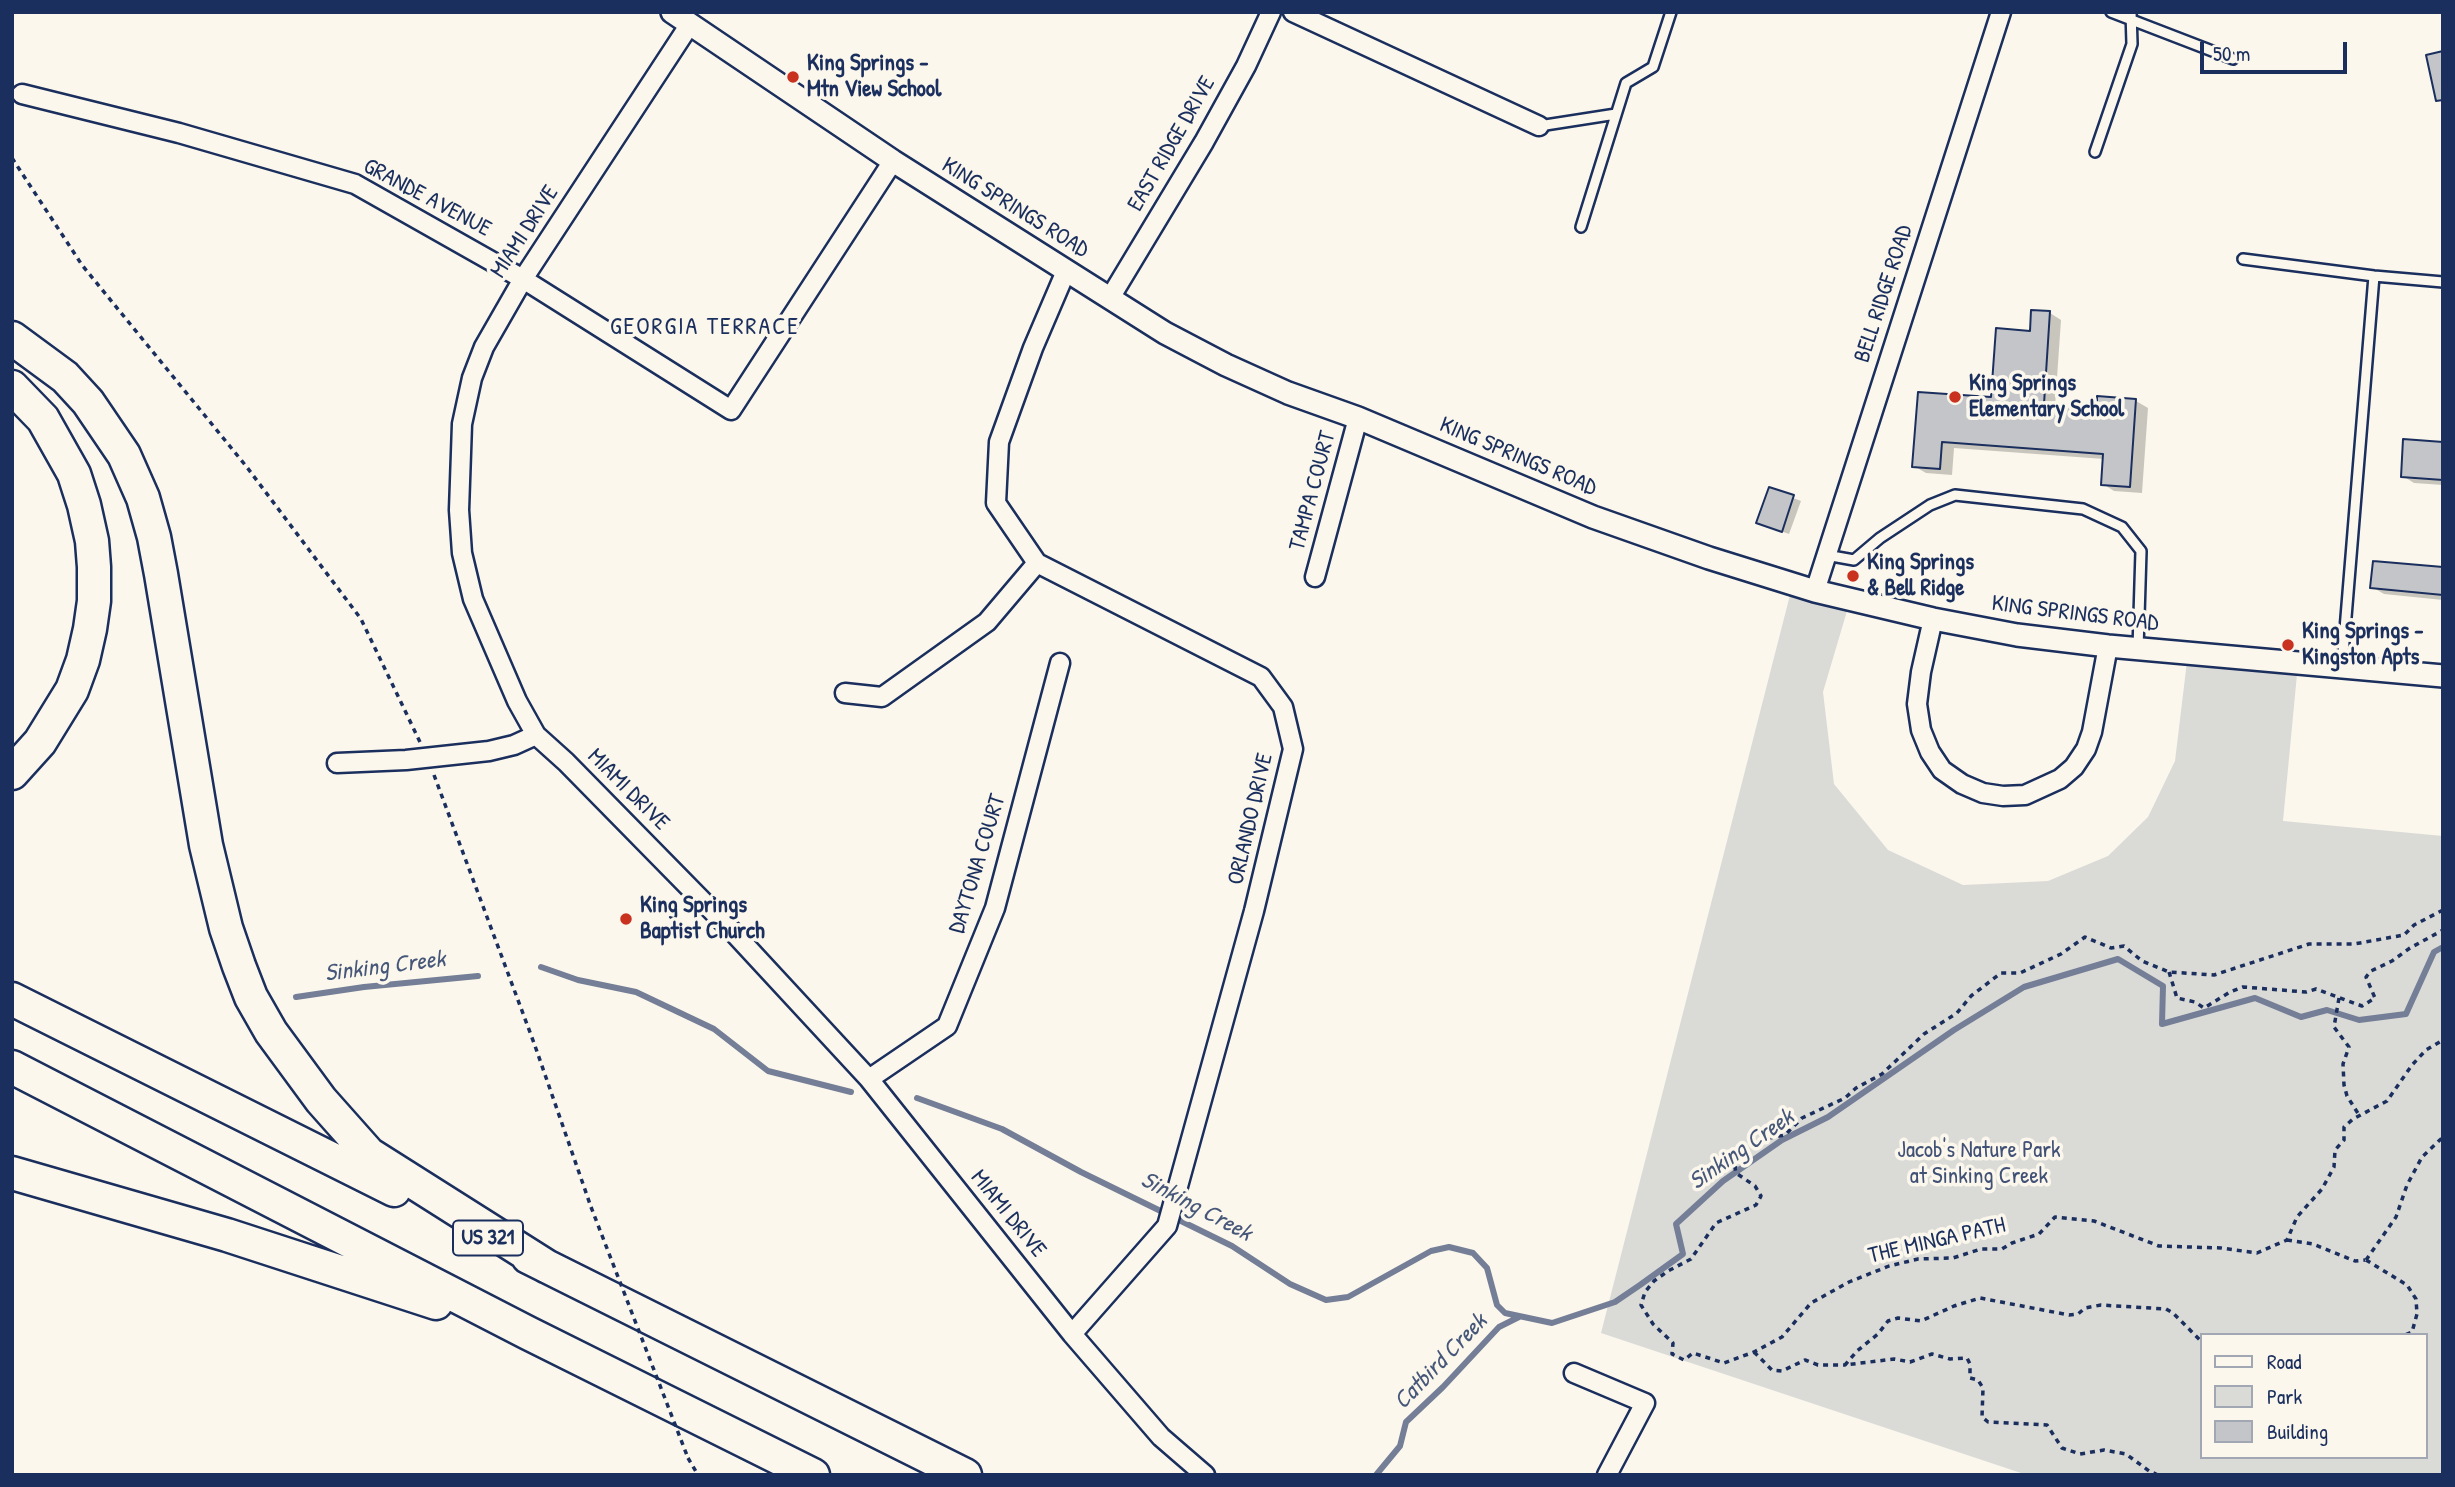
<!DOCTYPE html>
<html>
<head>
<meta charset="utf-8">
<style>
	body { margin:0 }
	#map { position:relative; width:2455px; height:1487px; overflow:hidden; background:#fbf7ec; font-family:"Patrick Hand",sans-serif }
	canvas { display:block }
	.frame { position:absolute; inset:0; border:14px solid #1b2f5e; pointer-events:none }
	.legend { position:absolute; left:2200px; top:1333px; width:228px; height:126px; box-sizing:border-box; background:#fbf7ec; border:2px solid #a1a7b3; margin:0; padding:9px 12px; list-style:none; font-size:21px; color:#1b2f5e }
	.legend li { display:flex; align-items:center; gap:14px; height:35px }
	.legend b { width:35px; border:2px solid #a1a7b3 }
	.scale { position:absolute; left:2200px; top:42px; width:147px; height:32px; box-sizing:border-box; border:4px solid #1b2f5e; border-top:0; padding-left:9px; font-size:21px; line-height:24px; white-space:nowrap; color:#1b2f5e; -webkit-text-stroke:5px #fbf7ec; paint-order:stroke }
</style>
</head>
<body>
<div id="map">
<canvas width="2455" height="1487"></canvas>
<div class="frame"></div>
<ul class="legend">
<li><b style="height:9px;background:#fbf7ec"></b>Road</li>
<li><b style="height:19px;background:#dadad7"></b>Park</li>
<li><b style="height:19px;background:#c3c5c9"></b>Building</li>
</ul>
<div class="scale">50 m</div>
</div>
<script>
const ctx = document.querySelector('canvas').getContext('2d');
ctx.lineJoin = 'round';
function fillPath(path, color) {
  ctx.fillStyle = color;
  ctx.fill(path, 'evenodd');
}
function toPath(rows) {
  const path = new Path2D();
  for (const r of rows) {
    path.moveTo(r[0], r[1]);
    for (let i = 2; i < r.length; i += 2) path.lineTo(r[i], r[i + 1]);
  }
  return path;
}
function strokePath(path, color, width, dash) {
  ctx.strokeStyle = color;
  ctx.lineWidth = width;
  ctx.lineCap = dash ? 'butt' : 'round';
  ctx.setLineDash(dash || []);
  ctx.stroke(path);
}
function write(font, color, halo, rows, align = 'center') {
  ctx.font = font + ' "Patrick Hand",sans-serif';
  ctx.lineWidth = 7;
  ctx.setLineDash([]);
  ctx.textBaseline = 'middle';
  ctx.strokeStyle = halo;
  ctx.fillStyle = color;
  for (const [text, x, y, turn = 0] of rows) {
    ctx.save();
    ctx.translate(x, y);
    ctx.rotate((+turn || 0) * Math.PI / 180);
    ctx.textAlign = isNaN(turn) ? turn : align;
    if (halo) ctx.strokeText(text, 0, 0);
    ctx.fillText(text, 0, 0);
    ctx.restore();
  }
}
const green = toPath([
	[1790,595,1847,611,1823,692,1834,784,1888,850,1963,885,2048,881,2108,856,2148,817,2175,761,2188,653,2298,664,2283,821,2443,836,2443,1475,2027,1475,1601,1333],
	[2201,1335,2425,1335,2425,1457,2201,1457]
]);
const shadow = toPath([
	[2050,313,2061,320,2055,407,2098,410,2099,398,2136,401,2148,408,2142,493,2114,491,2103,484,2104,459,1954,448,1952,475,1926,473,1914,466,1919,394,1993,399,2031,333],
	[2443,443,2443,485,2414,483,2403,476],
	[1770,489,1801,501,1789,534,1766,526],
	[2443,569,2443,600,2384,594,2372,587]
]);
const stream = toPath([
	[541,967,578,980,636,992,714,1029,768,1071,851,1092],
	[296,997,364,987,478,976],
	[917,1098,1002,1129,1081,1172,1232,1246,1290,1284,1326,1300,1348,1297,1431,1251,1449,1247,1473,1253,1487,1268,1497,1305,1505,1313,1552,1323,1615,1302,1640,1285,1683,1254,1676,1224,1723,1181,1782,1140,1828,1117,1954,1030,2024,987,2118,959,2163,986,2162,1024,2255,998,2301,1017,2327,1010,2359,1020,2406,1014,2434,952,2443,947],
	[1376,1475,1400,1446,1406,1422,1443,1387,1499,1327,1519,1317]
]);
const building = toPath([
	[2443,51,2443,100,2436,101,2426,55,2443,51],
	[2031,310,2050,311,2044,404,2097,408,2097,396,2136,399,2130,487,2101,485,2103,454,1942,442,1940,469,1912,467,1918,392,1991,397,1996,328,2030,331,2031,310],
	[2403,439,2443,442,2443,480,2401,477,2403,439],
	[1769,487,1794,495,1782,532,1756,523,1769,487],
	[2373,561,2443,567,2443,595,2370,588,2373,561]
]);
const path = toPath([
	[12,158,82,265,246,466,361,619,420,742],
	[434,775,534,1043,591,1207],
	[2443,910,2414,925,2404,935,2354,944,2309,944,2214,975,2169,972,2142,961,2124,946,2111,948,2085,937,2061,954,2020,973,2001,973,1971,996,1957,1013,1924,1034,1882,1074,1856,1088,1845,1098,1802,1118,1785,1135,1765,1139,1750,1146,1740,1155,1735,1168,1736,1173,1755,1186,1761,1196,1756,1205,1716,1223,1691,1259,1668,1271,1654,1281,1645,1292,1641,1305,1653,1324,1673,1343,1672,1354,1684,1360,1693,1353,1724,1363,1754,1352,1782,1337,1811,1303,1849,1282,1889,1266,1918,1259,1953,1258,1981,1249,2002,1249,2012,1243,2039,1234,2055,1217,2094,1221,2159,1246,2221,1248,2257,1253,2287,1240,2297,1217,2322,1189,2334,1167,2335,1150,2344,1140,2344,1127,2353,1119,2387,1101,2412,1065,2426,1050,2443,1040],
	[2169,972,2177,998,2195,1002,2204,1008,2230,992,2243,987,2306,992,2316,989,2362,1006,2375,998,2366,977,2371,971,2392,961,2410,948,2443,930],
	[2339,998,2334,1027,2349,1047,2343,1064,2344,1085,2347,1096,2359,1115],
	[2287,1240,2313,1244,2355,1261,2365,1260],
	[2366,1260,2396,1217,2407,1185,2422,1157,2443,1137],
	[2366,1260,2407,1285,2416,1299,2417,1314,2412,1332,2405,1335],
	[1754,1352,1772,1370,1782,1371,1805,1360,1818,1365,1845,1365],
	[688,1458,698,1475],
	[2158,1475,2149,1471,2126,1454,2104,1450,2080,1454,2062,1448,2047,1425,1988,1422,1982,1417,1983,1388,1978,1380,1970,1378,1970,1364,1967,1358,1950,1359,1932,1354,1910,1362,1894,1359,1845,1365,1857,1351,1878,1334,1888,1321,1898,1318,1921,1321,1954,1306,1980,1298,2069,1315,2078,1314,2085,1308,2101,1305,2166,1309,2173,1313,2201,1341]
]);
const service = toPath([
	[2111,12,2233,59],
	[1539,126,1616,114],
	[2095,152,2132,44,2131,12],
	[1581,227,1626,83,1653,67,1671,12],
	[2243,259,2374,276,2443,282],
	[1826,555,1854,560,1880,538,1930,505,1955,495,2083,509,2122,527,2141,551,2138,649],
	[2342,666,2374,276]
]);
const minor = toPath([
	[1293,12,1539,126],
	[690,24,523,279,484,347,472,378,462,424,459,510,462,553,473,599,517,701,536,735,566,762,733,932,869,1079,1072,1334,1161,1437,1205,1475],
	[22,94,179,133,355,184,523,279,731,410,893,161],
	[1066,271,1033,348,999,442,996,503,1037,563,1261,677,1283,707,1293,749,1254,911,1167,1226,1072,1334],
	[1110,298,1204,142,1246,66,1271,12],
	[1315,577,1358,418],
	[1815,591,2001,12],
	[1933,619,1921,672,1917,704,1921,730,1930,752,1942,770,1962,784,1983,793,2003,796,2025,795,2060,779,2074,767,2086,749,2092,732,2108,646],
	[845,693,882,697,987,622,1037,563],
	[337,763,406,760,489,751,514,745,536,735],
	[869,1079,947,1026,995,908,1060,663],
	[1574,1373,1645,1403,1607,1475]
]);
const tertiary = toPath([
	[672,12,893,161,1165,333,1226,365,1288,393,1358,418,1593,517,1709,558,1815,591,1933,619,2017,635,2108,646,2443,676]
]);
const motorway = toPath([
	[12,338,65,377,88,402,124,455,143,498,154,537,161,574,206,845,226,928,239,966,251,997,271,1032,321,1100,369,1154,546,1266],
	[12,387,43,419,74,474,84,505,92,541,94,567,94,601,90,629,83,660,72,690,40,742,12,773],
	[12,999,394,1190],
	[12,1067,528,1333,813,1475],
	[12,1173,227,1235,436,1303],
	[528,1257,965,1475]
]);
const pathBridge = toPath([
	[591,1207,688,1458]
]);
const markers = [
	[793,77,7,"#c8321e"],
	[1955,397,7,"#c8321e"],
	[1853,576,7,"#c8321e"],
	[2288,645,7,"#c8321e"],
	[626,919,7,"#c8321e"]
];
const shields = [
	[488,1238,70]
];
const shieldNames = [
	["US 321",488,1238]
];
const poiNames = [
	["King Springs -",807,64],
	["Mtn View School",807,90],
	["King Springs",1969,384],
	["Elementary School",1969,410],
	["King Springs",1867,563],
	["& Bell Ridge",1867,589],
	["King Springs -",2302,632],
	["Kingston Apts",2302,658],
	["King Springs",640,906],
	["Baptist Church",640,932]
];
const streetNames = [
	["EAST RIDGE DRIVE",1172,144,-60],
	["GRANDE AVENUE",427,198,28],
	["KING SPRINGS ROAD",1015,208,32],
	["MIAMI DRIVE",525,232,-57],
	["BELL RIDGE ROAD",1884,294,-72],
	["KING SPRINGS ROAD",1518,457,23],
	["TAMPA COURT",1313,491,-75],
	["KING SPRINGS ROAD",2075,614,7],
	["MIAMI DRIVE",628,790,45],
	["ORLANDO DRIVE",1251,819,-77],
	["DAYTONA COURT",978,864,-73],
	["MIAMI DRIVE",1008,1214,51],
	["THE MINGA PATH",1937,1241,-13]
];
const parkNames = [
	["Jacob's Nature Park",1979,1151],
	["at Sinking Creek",1979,1177]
];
const neighbourhoodNames = [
	["GEORGIA TERRACE",705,328]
];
const waterNames = [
	["Sinking Creek",385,967,-7],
	["Sinking Creek",1742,1150,-35],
	["Sinking Creek",1196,1207,28],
	["Catbird Creek",1441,1362,-46]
];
fillPath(green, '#dadad7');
fillPath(shadow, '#0003');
strokePath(stream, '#747e96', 6);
fillPath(building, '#c3c5c9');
strokePath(building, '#1b2f5e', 2);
strokePath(service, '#1b2f5e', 14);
strokePath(minor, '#1b2f5e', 23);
strokePath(tertiary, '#1b2f5e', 26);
strokePath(motorway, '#1b2f5e', 37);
strokePath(path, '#1b2f5e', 3.5, [5, 5]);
strokePath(service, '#fbf7ec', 9);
strokePath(minor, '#fbf7ec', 18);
strokePath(tertiary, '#fbf7ec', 21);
strokePath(motorway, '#fbf7ec', 32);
strokePath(pathBridge, '#1b2f5e', 3.5, [5, 5]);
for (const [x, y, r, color] of markers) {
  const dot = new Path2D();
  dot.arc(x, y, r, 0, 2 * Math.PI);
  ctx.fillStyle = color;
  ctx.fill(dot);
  strokePath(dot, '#fbf7ec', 2.5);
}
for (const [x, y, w] of shields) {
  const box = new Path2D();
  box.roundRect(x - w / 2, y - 17.5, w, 35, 5);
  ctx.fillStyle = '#fbf7ec';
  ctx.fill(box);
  strokePath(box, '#1b2f5e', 2);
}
write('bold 21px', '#1b2f5e', null, shieldNames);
write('bold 23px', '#1b2f5e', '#fbf7ec', poiNames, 'left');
write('23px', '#1b2f5e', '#fbf7ec', streetNames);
write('23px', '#415176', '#fbf7ec', parkNames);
ctx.letterSpacing = '2px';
write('24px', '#1b2f5e', '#fbf7ec', neighbourhoodNames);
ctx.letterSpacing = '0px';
write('italic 24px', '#47577a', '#fbf7ec', waterNames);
</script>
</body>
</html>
